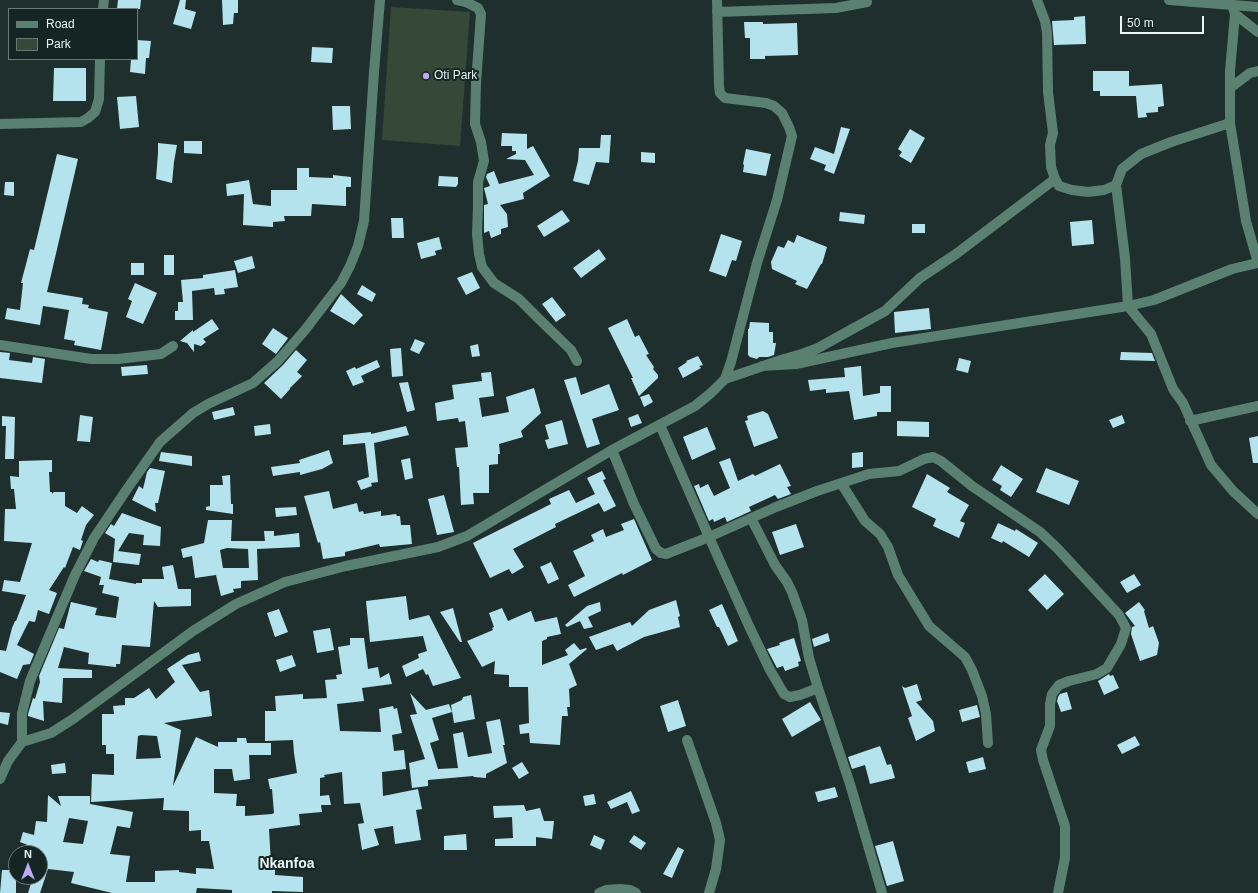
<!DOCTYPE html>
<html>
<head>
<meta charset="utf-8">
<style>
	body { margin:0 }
	#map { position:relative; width:1258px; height:893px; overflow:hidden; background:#1e2f2e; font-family:Arial,sans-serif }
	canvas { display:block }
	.legend { position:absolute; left:8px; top:8px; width:130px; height:52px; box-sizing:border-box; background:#142524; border:1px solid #697877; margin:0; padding:5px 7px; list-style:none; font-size:12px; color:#e9f4f3 }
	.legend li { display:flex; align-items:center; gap:8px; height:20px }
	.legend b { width:20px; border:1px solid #697877 }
	.north { position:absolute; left:8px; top:845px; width:40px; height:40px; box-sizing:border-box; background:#142524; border:1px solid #697877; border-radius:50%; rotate:0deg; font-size:11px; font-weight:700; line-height:16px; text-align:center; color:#e9f4f3 }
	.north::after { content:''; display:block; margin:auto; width:14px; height:18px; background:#bea9f4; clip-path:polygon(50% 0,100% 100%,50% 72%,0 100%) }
	.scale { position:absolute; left:1120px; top:16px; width:84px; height:18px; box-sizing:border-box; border:2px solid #e9f4f3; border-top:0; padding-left:5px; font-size:12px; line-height:14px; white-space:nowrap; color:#e9f4f3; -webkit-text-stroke:3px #142524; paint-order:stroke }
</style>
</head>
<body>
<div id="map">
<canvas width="1258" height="893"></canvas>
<ul class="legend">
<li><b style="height:5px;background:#598071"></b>Road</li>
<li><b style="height:11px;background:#364939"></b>Park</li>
</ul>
<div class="north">N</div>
<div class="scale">50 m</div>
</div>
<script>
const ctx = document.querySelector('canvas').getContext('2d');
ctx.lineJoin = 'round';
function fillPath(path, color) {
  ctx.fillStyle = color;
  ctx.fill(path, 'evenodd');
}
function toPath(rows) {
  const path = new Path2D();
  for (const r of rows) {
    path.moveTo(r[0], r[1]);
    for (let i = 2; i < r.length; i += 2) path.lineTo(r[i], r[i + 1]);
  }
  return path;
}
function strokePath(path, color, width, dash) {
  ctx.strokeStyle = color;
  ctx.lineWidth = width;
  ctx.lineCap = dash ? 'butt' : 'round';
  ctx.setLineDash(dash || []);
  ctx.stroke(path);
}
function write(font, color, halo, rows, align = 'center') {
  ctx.font = font + ' Arial,sans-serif';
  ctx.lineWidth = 4;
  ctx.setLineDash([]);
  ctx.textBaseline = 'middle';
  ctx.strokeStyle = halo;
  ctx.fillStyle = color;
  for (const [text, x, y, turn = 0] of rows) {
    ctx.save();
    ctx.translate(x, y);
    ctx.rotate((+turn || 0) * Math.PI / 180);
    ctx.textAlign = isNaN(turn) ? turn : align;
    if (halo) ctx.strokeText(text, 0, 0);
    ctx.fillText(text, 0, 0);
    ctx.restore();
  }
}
const green = toPath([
	[391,7,470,12,460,146,382,140]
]);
const building = toPath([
	[118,0,141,0,140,9,117,9],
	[180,0,186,0,185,9,196,12,191,29,173,24],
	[222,0,238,0,238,13,234,13,233,24,223,25],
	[1085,16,1086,44,1054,45,1052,21,1074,20,1074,17],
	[744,22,763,22,763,24,797,23,798,55,765,56,765,59,750,59,750,38,745,38],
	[137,40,151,41,149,58,146,58,145,74,130,72,131,59,137,59],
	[312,47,333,48,332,63,311,62],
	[54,68,86,68,86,101,53,101],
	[1093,71,1129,71,1129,86,1162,84,1164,106,1158,107,1158,112,1146,113,1147,117,1138,118,1136,96,1100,96,1100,91,1093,91],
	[136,96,139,127,120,129,117,97],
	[332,106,350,106,351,129,333,130],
	[841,127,850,129,834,174,824,170,826,165,810,159,815,147,834,154],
	[910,129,925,138,911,163,899,156,902,152,898,149],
	[502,133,527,134,527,149,533,146,550,176,523,193,524,199,500,205,507,214,508,227,501,229,501,234,491,238,489,231,484,233,484,205,488,204,484,188,490,186,486,177,487,174,494,171,499,184,534,175,525,160,506,159,516,154,516,151,512,151,512,146,501,146],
	[601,135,611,135,609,163,596,162,589,185,573,181,578,161,579,148,600,148],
	[184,141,202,141,202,154,184,153],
	[158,143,177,145,174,162,172,183,156,179,158,153],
	[746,149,771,154,766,176,743,172,744,165,743,164],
	[641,152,655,153,655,163,641,162],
	[57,154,78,159,47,292,83,298,82,304,89,305,88,308,108,312,101,350,74,345,75,341,64,339,69,310,43,306,40,325,5,319,7,308,20,310,23,283,21,283,30,249,34,250],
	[297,168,309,168,309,177,333,178,333,175,351,177,351,187,346,187,346,206,312,204,311,216,284,216,285,221,273,222,273,227,243,225,244,194,227,196,226,184,249,180,253,204,271,206,271,190,297,190],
	[439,176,458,177,458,184,456,187,438,186],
	[5,182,14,182,14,196,4,195],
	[562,210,570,221,544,237,537,226],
	[840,212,865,215,864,224,839,221],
	[391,218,403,218,404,238,392,238],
	[1092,220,1094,244,1072,246,1070,222],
	[912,224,925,224,925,233,912,233],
	[721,234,742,241,736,261,732,260,726,277,709,271],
	[797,235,827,247,822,264,821,264,807,289,795,284,797,281,772,269,771,262,778,246,784,248,788,240,794,243],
	[439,237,442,249,435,251,436,255,421,259,417,243],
	[599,249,606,259,581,278,573,268],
	[164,255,174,255,174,275,164,275],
	[252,256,255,268,238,273,234,261],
	[131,263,144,263,144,275,131,275],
	[235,270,238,287,224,289,225,294,215,295,214,288,192,291,193,320,175,320,175,311,178,311,178,302,183,302,181,280,203,278,203,275],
	[472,272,480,288,466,295,457,278],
	[135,283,157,293,143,324,126,317,132,301,128,299],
	[362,285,376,294,372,302,357,294],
	[341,294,363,315,354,325,330,311],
	[552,297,566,315,556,322,542,304],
	[929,308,931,329,895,333,894,312],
	[212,319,219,329,203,339,206,342,201,346,194,344,194,352,187,343,180,341,193,330,193,332],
	[627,319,635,337,639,335,649,354,646,355,654,367,653,369,658,375,658,378,639,396,631,378,633,378,608,328],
	[750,322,769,323,769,332,773,332,773,343,776,343,774,355,768,357,759,357,757,359,750,357,748,355,748,329,749,329],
	[273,328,288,338,286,341,276,354,262,344],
	[415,339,425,343,419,354,410,350],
	[478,344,480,356,472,357,470,346],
	[401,348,403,376,392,377,390,349],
	[296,350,307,360,297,372,302,376,290,388,290,387,290,389,281,399,264,383,283,365],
	[0,352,10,353,9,360,32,363,33,357,45,359,42,383,0,378],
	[1121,352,1152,353,1155,361,1120,360],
	[698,356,703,365,699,366,701,368,683,378,678,368,687,362,686,361],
	[959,358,971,361,968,373,956,370],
	[377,360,380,367,361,376,364,382,353,386,346,371,355,367,356,369],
	[147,365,148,374,122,376,121,367],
	[861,366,863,396,880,393,880,386,891,386,891,412,877,412,877,416,854,420,849,391,826,393,826,389,810,391,808,380,845,377,844,368],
	[491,372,494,396,479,398,482,417,509,412,506,397,534,388,541,413,521,431,523,437,499,444,500,454,498,454,498,464,489,465,489,493,473,493,474,504,461,505,459,467,457,467,455,448,468,447,465,421,459,422,458,418,437,421,435,403,454,399,452,385,482,381,481,373],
	[576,377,581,395,609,384,619,410,592,419,600,444,587,448,564,380],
	[408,382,415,410,407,412,399,383],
	[649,394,653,402,644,407,640,397],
	[233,407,235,415,214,420,212,412],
	[763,411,768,414,778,438,754,447,745,421,748,420,747,416],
	[638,414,642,423,631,427,628,418],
	[80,415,93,417,90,442,77,441],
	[1122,415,1125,423,1113,428,1109,420],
	[2,416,15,417,14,459,5,459,6,426,2,426],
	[562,420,568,444,548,449,545,440,549,439,545,425],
	[897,421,929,422,929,437,897,436],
	[270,424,271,434,255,436,254,426],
	[406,426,409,435,374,443,378,482,371,483,372,486,361,490,357,481,369,477,365,443,343,445,343,435,371,432,371,434],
	[707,427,716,449,692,460,683,437],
	[1258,436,1258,463,1253,463,1249,438],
	[329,450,333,463,322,469,300,475,300,472,273,476,271,467,300,463,299,460],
	[161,452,192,456,192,466,159,461],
	[863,452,863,467,852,468,852,453],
	[410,458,413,478,405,480,401,460],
	[730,458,738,481,753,474,755,476,780,464,791,486,787,487,791,494,778,499,775,495,749,507,751,511,727,522,725,517,714,522,713,519,709,521,694,486,699,484,700,488,708,484,714,496,730,488,719,462],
	[52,460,52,472,49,472,50,492,52,492,52,494,54,492,65,492,65,506,77,513,82,506,94,515,86,525,81,540,83,541,80,550,73,547,65,568,64,567,49,590,57,593,49,614,38,610,35,622,29,621,17,645,34,654,30,664,23,665,17,679,0,672,0,650,6,651,12,628,15,621,16,621,26,595,2,591,4,580,20,582,32,543,4,541,5,509,16,509,14,489,11,489,10,476,19,477,19,461],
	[1001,465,1023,479,1011,497,1000,490,1002,486,992,480],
	[150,468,165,471,158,503,155,503,156,512,132,500,139,486,143,489,147,472],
	[1046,468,1079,481,1069,505,1036,492],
	[602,471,606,479,603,480,616,506,604,512,599,503,555,524,556,527,513,549,524,567,512,574,509,569,490,578,473,543,551,504,549,499,569,490,576,503,595,494,587,478],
	[927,474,950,488,947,492,969,505,960,521,965,523,959,538,933,526,936,519,912,507],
	[230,475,231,504,233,504,233,514,206,510,206,507,210,506,210,485,223,485,222,476],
	[329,491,333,509,357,503,359,512,363,511,364,514,381,511,381,516,396,514,397,516,400,516,401,525,410,525,412,544,380,547,379,544,345,552,345,556,323,559,320,542,318,543,304,496],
	[444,495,454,532,437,535,428,499],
	[296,507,297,515,276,517,275,508],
	[122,513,161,527,160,546,143,545,144,535,129,533,118,551,141,554,139,565,113,562,115,539,105,533,111,524,114,526],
	[634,519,652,560,623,575,622,573,574,597,568,585,585,576,573,551,594,541,591,535,603,529,606,537,624,530,621,524],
	[208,520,232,520,231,541,265,541,264,531,274,531,274,536,299,533,300,547,257,549,258,580,241,581,241,588,233,589,234,592,221,596,216,575,195,578,192,556,183,558,181,549,204,543],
	[227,548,248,549,249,568,223,568,220,550],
	[998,523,1015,531,1016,529,1038,543,1029,557,1003,541,1002,543,991,538],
	[796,524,804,547,780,555,772,532],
	[91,559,98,562,99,560,112,563,109,579,136,584,136,583,142,583,142,579,164,579,162,567,173,565,178,589,191,589,191,606,158,607,154,601,150,647,122,645,120,664,116,664,116,667,88,664,89,653,64,647,58,668,92,670,92,678,63,678,62,703,43,701,44,721,28,716,28,714,33,698,35,699,40,682,39,676,59,628,64,629,71,602,97,608,95,615,116,618,119,597,102,593,104,585,99,585,101,577,84,571],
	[551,562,559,579,548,584,540,567],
	[1045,574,1064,594,1047,610,1028,590],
	[1134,574,1141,585,1127,593,1120,582],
	[406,596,409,620,429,615,461,678,433,686,428,674,426,675,423,669,406,677,402,666,419,658,418,654,427,651,423,636,370,642,366,601],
	[676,600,680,616,678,617,680,627,644,637,617,651,613,644,596,650,589,637,630,622,632,626,649,610],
	[600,602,601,611,588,617,593,627,584,629,580,621,567,627,565,625,587,606],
	[1139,602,1145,610,1144,611,1149,628,1153,626,1159,643,1157,655,1140,661,1131,634,1132,627,1135,626,1125,613],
	[722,604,738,641,728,646,719,627,717,627,709,610],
	[453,608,462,642,460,642,440,612],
	[502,608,508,621,531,611,535,622,557,617,561,634,547,637,547,639,542,641,542,665,568,655,565,650,574,643,580,650,586,648,587,649,569,664,577,685,569,689,570,707,567,707,568,716,562,716,560,745,530,743,529,733,520,734,519,725,529,723,528,687,509,687,509,675,494,674,495,661,482,667,467,641,493,630,492,628,494,627,489,613],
	[279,609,288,632,275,637,267,613],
	[330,628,334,650,317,653,313,631],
	[828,633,830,641,814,647,812,639],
	[350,638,364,638,368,669,378,667,380,678,389,673,392,684,362,688,364,701,337,704,340,731,381,732,379,709,393,706,394,709,397,708,402,733,392,735,394,751,404,750,406,769,382,772,383,796,418,789,422,809,416,810,421,840,395,844,393,826,374,829,379,845,362,850,358,824,364,823,360,803,344,804,342,772,324,775,325,777,320,778,320,796,329,795,331,805,321,805,322,812,299,814,300,825,269,829,271,864,275,865,275,875,303,877,303,892,272,891,272,893,232,893,232,890,197,888,196,893,112,893,71,883,74,872,48,869,40,893,28,893,33,877,40,877,40,850,20,842,23,832,34,835,36,821,47,822,48,795,61,806,58,796,90,796,90,804,133,812,130,828,117,826,110,854,130,856,126,882,155,882,155,871,179,870,179,872,196,874,196,868,214,869,209,841,201,841,201,830,189,831,189,811,163,810,164,798,91,802,92,774,114,775,114,754,106,754,106,745,102,745,102,714,114,714,113,706,125,705,125,698,134,698,149,688,156,699,175,682,167,669,188,655,199,652,201,661,182,665,200,692,209,690,212,716,164,723,181,730,173,786,196,737,218,747,218,742,237,742,237,738,246,738,247,743,271,743,271,755,249,755,250,779,234,781,232,769,214,769,214,793,237,794,236,806,245,806,245,816,272,814,274,813,272,789,270,789,268,779,297,773,294,753,293,740,265,741,265,711,276,711,275,696,303,694,303,699,327,698,325,680,337,679,336,675,342,674,338,647,350,645],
	[141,735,157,736,161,758,136,759,138,736],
	[69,818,88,821,83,844,63,842],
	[794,638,801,661,798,662,799,666,785,671,783,666,777,668,767,649,780,645,779,643],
	[292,655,296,666,280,672,276,660],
	[1109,674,1110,676,1113,675,1119,688,1104,695,1098,681],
	[917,684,922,700,916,702,933,721,935,731,916,741,908,718,912,716,902,686,905,688],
	[1067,692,1072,709,1061,712,1057,701,1058,697,1060,694],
	[410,693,426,710,449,704,452,712,432,718,439,740,430,743,438,769,458,768,453,734,463,732,468,757,492,753,486,722,500,719,505,745,503,745,507,763,486,774,486,778,474,777,473,776,428,780,428,786,412,788,409,763,425,759,410,715,417,714],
	[471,695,475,719,454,723,451,705,462,700,463,697],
	[678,700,686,726,668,732,660,706],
	[810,702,821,720,792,737,782,719],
	[977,705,980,717,962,722,959,710],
	[0,712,10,713,8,725,0,723],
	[1135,736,1140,745,1122,754,1117,745],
	[880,746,887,765,891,764,895,778,870,784,865,765,852,769,848,757],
	[983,757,986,769,969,773,966,762],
	[522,762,529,773,519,779,512,768],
	[65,763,66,773,52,774,51,765],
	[835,787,838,797,818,802,815,792],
	[631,791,640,811,632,814,627,802,611,809,607,802],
	[594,794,596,804,585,806,583,796],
	[524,805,526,811,540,808,544,821,554,821,552,839,536,837,536,846,495,846,495,839,513,838,512,817,494,818,493,806],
	[466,834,467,850,444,850,444,836],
	[594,835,605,840,601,850,590,845],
	[634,835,646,843,641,850,629,842],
	[893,841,904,881,887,886,875,846],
	[678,847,684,850,672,878,663,874],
	[2,870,16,870,16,893,0,893]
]);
const minor = toPath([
	[457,0,466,2,478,8,481,14,476,83,475,124,481,142,484,161,478,182,478,206,477,234,479,254,482,267,494,283,519,299,540,320,571,350,577,361],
	[1169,0,1258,7],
	[103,9,104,0],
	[717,12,836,8,867,2],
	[1235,14,1258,32],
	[1230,88,1250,73,1258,71],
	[1230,123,1246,221,1258,263],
	[0,124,81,122,88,118,95,112,99,99,100,59],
	[1055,179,1059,186,1072,190,1088,192,1104,190,1116,185],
	[1257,263,1232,269,1154,300,1128,306,1151,334,1173,389,1183,403,1211,465,1233,491,1258,514],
	[0,345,91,359,118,359,161,354,173,346],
	[762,366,796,364,892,343,1128,306,1125,258,1116,185,1122,169,1141,154,1171,142,1230,123,1230,71,1235,14,1232,5],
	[725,379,784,359,802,354,818,348,885,311,920,278,956,254,1055,179,1051,167,1050,145,1053,133,1048,92,1047,32,1045,21,1037,0],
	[1190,421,1258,406],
	[612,450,634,504,656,549,661,553,666,554,709,537,660,425],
	[841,483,865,521,880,534,888,547,898,575,929,626,965,657,972,670,982,696,986,714,988,743],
	[751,518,775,565,787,582,792,592,802,620,809,658,818,688,850,784,882,893],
	[818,688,800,695,790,697,784,694,770,670,749,626,709,537,776,507,817,491,869,474,899,471,924,459,933,457,941,461,972,486,1040,532,1057,548,1119,615,1126,628,1121,644,1107,668,1097,674,1069,681,1059,685,1052,694,1050,704,1050,726,1041,750,1043,760,1065,826,1065,858,1058,893],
	[687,740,716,823,720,840,716,869,709,893],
	[22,742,22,713,30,681,75,575,94,538,125,492,160,442,193,413,208,404,253,383,278,361,305,330,341,283,350,266,358,246,364,221,374,72,380,0],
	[0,779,8,761,22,742,51,733,73,719,193,631,236,604,285,582,346,566,438,547,467,536,612,450,695,406,711,393,725,379,731,362,757,263,777,200,792,136,789,127,782,113,774,106,766,103,725,98,720,93,719,86,717,0],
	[599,893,606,890,620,889,630,890,636,893]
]);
const markers = [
	[426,76,4,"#bea9f4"]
];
const poiNames = [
	["Oti Park",434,76]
];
const quarterNames = [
	["Nkanfoa",287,864]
];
fillPath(green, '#364939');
fillPath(building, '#b5e3ed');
strokePath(minor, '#598071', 10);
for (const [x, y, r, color] of markers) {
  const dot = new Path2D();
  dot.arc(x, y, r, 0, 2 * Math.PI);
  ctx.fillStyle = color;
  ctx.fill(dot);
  strokePath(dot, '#142524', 1.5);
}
write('12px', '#e9f4f3', '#142524', poiNames, 'left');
write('bold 14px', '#e9f4f3', '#142524', quarterNames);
</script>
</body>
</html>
